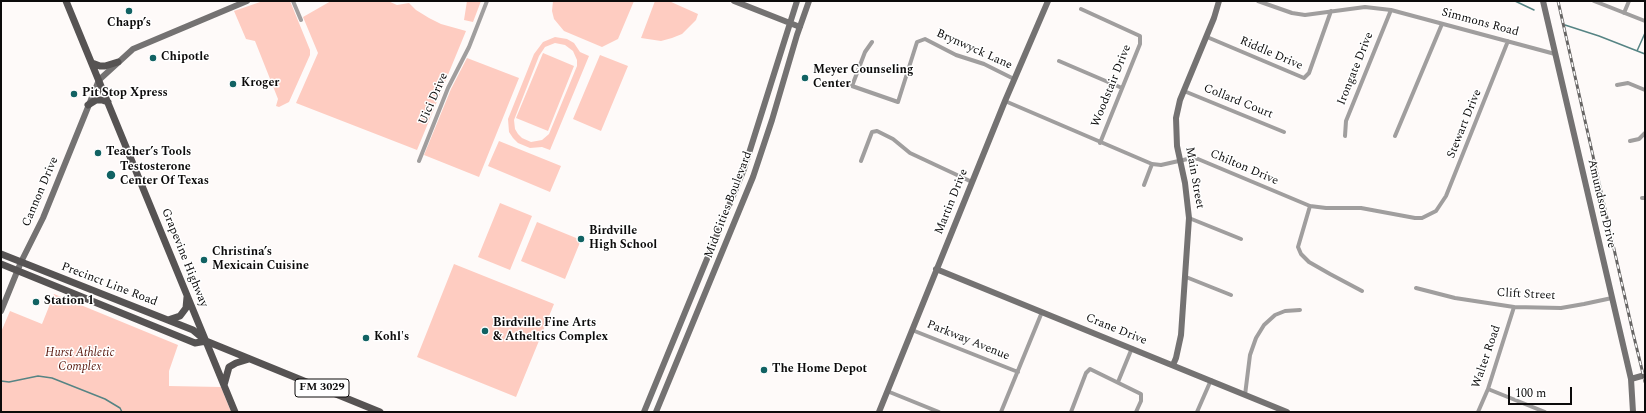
<!DOCTYPE html>
<html>
<head>
<meta charset="utf-8">
<style>
	body { margin:0 }
	#map { position:relative; width:1646px; height:413px; overflow:hidden; background:#fefaf9; font-family:Spectral,serif }
	canvas { display:block }
	.frame { position:absolute; inset:0; border:2px solid #0c0b0b; pointer-events:none }
	.scale { position:absolute; left:1508px; top:387px; width:64px; height:18px; box-sizing:border-box; border:2px solid #0c0b0b; border-top:0; padding-left:5px; font-size:12px; line-height:14px; white-space:nowrap; color:#0c0b0b; -webkit-text-stroke:3px #fff; paint-order:stroke }
</style>
</head>
<body>
<div id="map">
<canvas width="1646" height="413"></canvas>
<div class="frame"></div>
<div class="scale">100 m</div>
</div>
<script>
const ctx = document.querySelector('canvas').getContext('2d');
ctx.lineJoin = 'round';
function fillPath(path, color) {
  ctx.fillStyle = color;
  ctx.fill(path, 'evenodd');
}
function toPath(rows) {
  const path = new Path2D();
  for (const r of rows) {
    path.moveTo(r[0], r[1]);
    for (let i = 2; i < r.length; i += 2) path.lineTo(r[i], r[i + 1]);
  }
  return path;
}
function strokePath(path, color, width, dash) {
  ctx.strokeStyle = color;
  ctx.lineWidth = width;
  ctx.lineCap = dash ? 'butt' : 'round';
  ctx.setLineDash(dash || []);
  ctx.stroke(path);
}
function write(font, color, halo, rows, align = 'center') {
  ctx.font = font + ' Spectral,serif';
  ctx.lineWidth = 3;
  ctx.setLineDash([]);
  ctx.textBaseline = 'middle';
  ctx.strokeStyle = halo;
  ctx.fillStyle = color;
  for (const [text, x, y, turn = 0] of rows) {
    ctx.save();
    ctx.translate(x, y);
    ctx.rotate((+turn || 0) * Math.PI / 180);
    ctx.textAlign = isNaN(turn) ? turn : align;
    if (halo) ctx.strokeText(text, 0, 0);
    ctx.fillText(text, 0, 0);
    ctx.restore();
  }
}
const green = toPath([
	[263,1,290,1,310,50,310,55,289,102,279,107,276,106,278,99,255,41,246,39,234,11],
	[331,1,388,1,397,5,409,3,416,10,429,18,441,24,466,31,417,150,296,103,318,53,303,17],
	[467,1,481,1,473,22,464,20],
	[553,1,634,1,618,39,602,47,564,31,554,19,552,11],
	[655,1,669,1,698,14,696,20,682,34,672,38,661,41,641,38],
	[555,37,567,39,574,43,580,52,589,56,550,150,542,147,530,148,518,143,513,138,509,132,508,119,534,54,543,42],
	[555,43,565,45,573,51,577,60,577,66,549,134,542,140,531,142,522,138,518,134,515,129,514,120,539,56,545,47],
	[543,53,574,66,548,131,516,118],
	[600,55,628,66,601,131,573,119],
	[467,58,519,78,479,177,424,155,451,89],
	[499,141,561,166,550,192,488,166],
	[500,203,532,216,510,270,478,257],
	[537,222,581,240,565,279,521,261],
	[454,264,554,304,516,397,417,357],
	[54,294,178,345,169,371,169,386,221,387,231,412,1,412,1,332,10,311,42,324]
]);
const stream = toPath([
	[1515,1,1534,10],
	[1565,25,1599,36,1645,54],
	[1637,51,1645,33],
	[1,381,9,382,38,376,52,378,105,399,120,408,122,412]
]);
const street = toPath([
	[293,1,301,20],
	[1258,1,1292,13,1305,15,1365,7,1391,10,1555,54],
	[1594,1,1645,21],
	[1081,9,1140,36,1140,44,1100,143],
	[1624,13,1629,1],
	[1207,37,1304,78,1309,73,1331,11],
	[872,42,865,52,852,86,898,102,917,42,925,39,956,55,984,64,1014,79],
	[1059,61,1122,88],
	[1617,85,1628,83,1645,90],
	[1184,91,1284,132],
	[1005,101,1152,164,1161,165,1192,158,1198,159,1310,206,1326,208,1361,208,1415,218,1422,218,1436,211,1446,196,1508,41],
	[1345,136,1346,121,1391,10],
	[1395,136,1442,24],
	[1630,141,1639,139,1645,133],
	[419,161,448,88,469,47,487,1],
	[861,161,872,132,877,131,893,139,910,153,972,182],
	[1144,185,1152,164],
	[1642,198,1645,198],
	[1310,206,1298,247,1301,254,1309,262,1330,274,1362,291],
	[1189,218,1241,239],
	[1186,277,1231,295],
	[1416,288,1455,298,1514,307,1561,308,1584,304,1612,298],
	[912,330,1018,372],
	[1118,382,1132,348],
	[1488,389,1545,412],
	[887,391,939,412],
	[1245,395,1250,355,1256,338,1264,325,1275,315,1285,311,1300,310],
	[1001,412,1042,312],
	[1071,412,1086,373,1090,369,1141,394,1141,401,1136,412],
	[1197,412,1211,380],
	[1478,412,1488,389,1514,307]
]);
const secondary = toPath([
	[734,1,800,27],
	[1543,1,1631,379,1633,412],
	[936,269,1287,412],
	[1,311,21,262,43,218,99,80,133,49,247,1],
	[1173,365,1176,358,1181,335,1189,218,1185,183,1177,146,1176,118,1180,100,1214,18,1219,1],
	[1631,379,1645,375],
	[644,412,744,169,797,1],
	[656,412,753,177,772,120,797,35,809,1],
	[879,412,1005,101,1048,1]
]);
const primary = toPath([
	[66,1,235,412],
	[92,63,100,66,105,66,118,62],
	[88,105,96,100,102,100,108,102],
	[1,254,193,330,206,341,380,412],
	[1,264,195,343,206,341],
	[168,320,180,316,186,308,187,297],
	[224,385,229,367,236,363,249,359]
]);
const rail = toPath([
	[1558,1,1633,333,1645,382]
]);
const markers = [
	[129,11,4,"#116263"],
	[153,58,4,"#116263"],
	[805,78,4,"#116263"],
	[233,84,4,"#116263"],
	[74,94,4,"#116263"],
	[98,153,4,"#116263"],
	[111,175,5,"#116263"],
	[581,239,4,"#116263"],
	[204,260,4,"#116263"],
	[36,302,4,"#116263"],
	[485,331,4,"#116263"],
	[366,338,4,"#116263"],
	[764,370,4,"#116263"]
];
const shields = [
	[322,388,54]
];
const shieldNames = [
	["FM 3029",322,388]
];
const streetNames = [
	["Simmons Road",1480,23,15],
	["Brynwyck Lane",974,50,24],
	["Riddle Drive",1271,54,23],
	["Irongate Drive",1356,69,-68],
	["Woodstair Drive",1112,86,-68],
	["Uici Drive",434,99,-66],
	["Collard Court",1238,102,22],
	["Stewart Drive",1465,124,-68],
	["Chilton Drive",1244,168,23],
	["Main Street",1194,178,80],
	["Cannon Drive",41,192,-67],
	["Martin Drive",952,202,-68],
	["Amundson Drive",1601,204,77],
	["Mid Cities Boulevard",729,205,-69],
	["Grapevine Highway",184,258,68],
	["Precinct Line Road",109,285,21],
	["Clift Street",1526,295,3],
	["Crane Drive",1116,330,22],
	["Parkway Avenue",968,341,22],
	["Walter Road",1487,357,-71]
];
const poiNames = [
	["Chapp’s",129,24,"center"],
	["Chipotle",161,58],
	["Meyer Counseling",813,71],
	["Center",813,85],
	["Kroger",241,84],
	["Pit Stop Xpress",82,94],
	["Teacher’s Tools",106,153],
	["Testosterone",120,168],
	["Center Of Texas",120,182],
	["Birdville",589,232],
	["High School",589,246],
	["Christina’s",212,253],
	["Mexicain Cuisine",212,267],
	["Station 1",44,302],
	["Birdville Fine Arts",493,324],
	["& Atheltics Complex",493,338],
	["Kohl's",374,338],
	["The Home Depot",772,370]
];
const parkNames = [
	["Hurst Athletic",80,354],
	["Complex",80,368]
];
fillPath(green, '#feccc1');
strokePath(stream, '#568484', 1.5);
strokePath(street, '#a09e9e', 4);
strokePath(secondary, '#747272', 6);
strokePath(primary, '#565353', 7);
strokePath(rail, '#676564', 3);
strokePath(rail, '#fff', 1.5, [4.5]);
for (const [x, y, r, color] of markers) {
  const dot = new Path2D();
  dot.arc(x, y, r, 0, 2 * Math.PI);
  ctx.fillStyle = color;
  ctx.fill(dot);
  strokePath(dot, '#fff', 1.5);
}
for (const [x, y, w] of shields) {
  const box = new Path2D();
  box.roundRect(x - w / 2, y - 9, w, 18, 3);
  ctx.fillStyle = '#fff';
  ctx.fill(box);
  strokePath(box, '#0c0b0b', 1);
}
write('bold 11px', '#0c0b0b', null, shieldNames);
write('12px', '#0c0b0b', '#fff', streetNames);
write('bold 12px', '#0c0b0b', '#fff', poiNames, 'left');
write('italic 12px', '#56150a', '#fff', parkNames);
</script>
</body>
</html>
